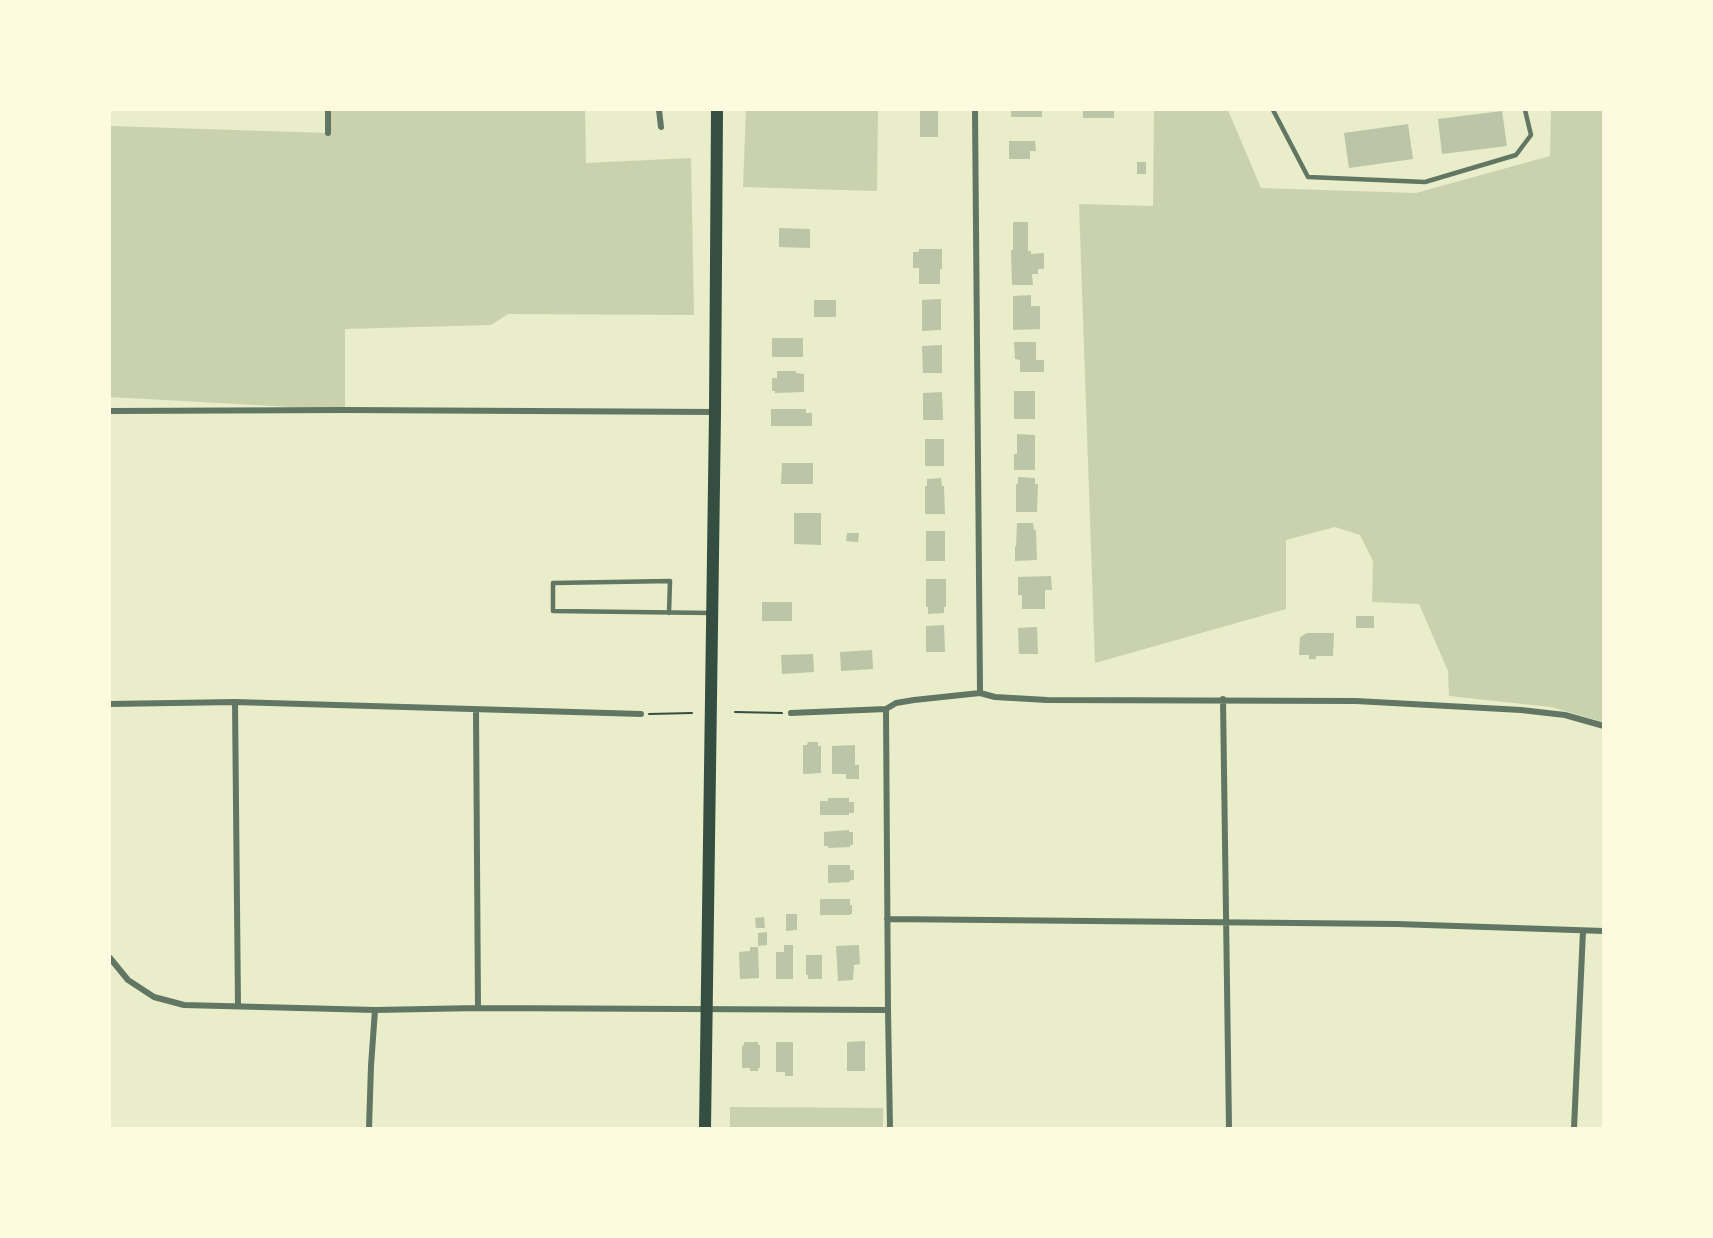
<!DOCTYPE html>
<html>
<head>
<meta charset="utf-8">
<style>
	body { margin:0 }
	#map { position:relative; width:1713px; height:1238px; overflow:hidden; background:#e9edc9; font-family:"PT Sans",sans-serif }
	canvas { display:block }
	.frame { position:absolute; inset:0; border:111px solid #fefae0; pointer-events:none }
</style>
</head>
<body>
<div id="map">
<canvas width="1713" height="1238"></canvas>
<div class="frame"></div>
</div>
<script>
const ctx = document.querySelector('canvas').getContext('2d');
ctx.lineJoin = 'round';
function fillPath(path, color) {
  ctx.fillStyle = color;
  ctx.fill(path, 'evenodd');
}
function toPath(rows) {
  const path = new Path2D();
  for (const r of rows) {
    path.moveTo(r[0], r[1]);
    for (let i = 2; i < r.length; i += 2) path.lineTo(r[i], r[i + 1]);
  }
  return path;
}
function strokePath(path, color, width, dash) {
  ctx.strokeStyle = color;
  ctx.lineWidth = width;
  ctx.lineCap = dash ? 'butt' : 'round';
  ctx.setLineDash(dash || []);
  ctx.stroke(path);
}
const green = toPath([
	[328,110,585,110,586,163,691,158,694,315,508,314,491,325,345,329,345,410,110,397,110,126,328,133],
	[746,110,878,110,877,191,743,187],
	[1154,110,1228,110,1261,188,1416,193,1550,156,1551,110,1603,110,1603,722,1551,707,1449,696,1448,671,1419,604,1372,602,1373,561,1360,535,1335,527,1286,540,1286,609,1095,663,1079,204,1153,206],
	[730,1107,883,1108,883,1128,730,1128]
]);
const building = toPath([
	[920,110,938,110,938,137,920,137],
	[1011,110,1042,110,1042,117,1011,117],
	[1083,110,1114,110,1114,118,1083,118],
	[1502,111,1507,146,1442,154,1438,119],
	[1408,124,1413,159,1349,168,1344,133],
	[1009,141,1035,141,1036,151,1030,151,1030,159,1009,159],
	[1137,162,1146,162,1146,174,1137,174],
	[1013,222,1028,222,1028,251,1031,251,1031,254,1044,253,1044,269,1038,269,1038,274,1032,274,1033,285,1012,285,1011,250,1013,250],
	[779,228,810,229,810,248,779,247],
	[919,249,942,249,942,269,940,269,940,284,919,284,919,268,913,268,913,252,919,252],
	[1031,295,1031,306,1040,306,1040,329,1013,330,1013,296],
	[941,299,941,330,922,331,922,300],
	[814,300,836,300,836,317,814,317],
	[772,338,803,338,803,357,772,357],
	[1014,342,1036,342,1036,360,1044,360,1044,372,1020,372,1020,360,1015,359],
	[942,345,942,373,923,373,922,346],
	[777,371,796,371,796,373,804,374,804,392,775,393,775,391,772,391,772,378,777,378],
	[1014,391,1035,391,1035,419,1014,419],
	[942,392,943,420,923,420,923,393],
	[771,409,806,409,806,413,812,413,812,426,771,426],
	[1017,434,1035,435,1035,470,1014,470,1014,454,1017,454],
	[925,439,944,439,944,466,925,466],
	[782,463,813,463,813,484,781,484],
	[1018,477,1035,478,1035,484,1038,484,1037,512,1016,512,1016,484,1018,484],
	[941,478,942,486,944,486,945,514,925,514,925,486,927,486,927,479],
	[794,513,821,513,821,545,794,544],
	[1017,523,1033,523,1034,530,1036,530,1037,560,1015,561,1015,546,1016,546],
	[926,531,945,531,945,561,926,561],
	[847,533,859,533,858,542,846,541],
	[1051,576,1052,590,1045,590,1045,609,1022,609,1022,595,1018,595,1018,577],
	[926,579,946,579,946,607,944,607,944,613,928,614,928,607,926,607],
	[762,602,792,602,792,621,762,621],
	[1356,616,1374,616,1374,628,1356,628],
	[944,625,945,652,926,652,926,626],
	[1037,627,1038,654,1019,654,1018,628],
	[1307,633,1334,633,1333,656,1316,656,1316,659,1309,659,1309,655,1299,655,1300,637],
	[872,650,873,669,841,671,840,652],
	[813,654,814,672,782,674,781,655],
	[808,742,818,742,818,746,821,746,821,773,803,774,803,745,807,745],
	[855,745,855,765,859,765,859,779,846,779,846,774,832,774,832,746],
	[828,798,849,798,849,802,854,802,854,813,849,813,849,815,820,815,820,801,828,801],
	[849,830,849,832,853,832,853,845,850,845,850,847,828,848,828,846,824,846,824,832],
	[828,865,850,865,850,870,854,870,854,880,850,880,850,882,828,883],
	[820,899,850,899,850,905,852,905,852,914,850,914,850,915,820,915],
	[786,914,797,914,797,930,786,931],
	[764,917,765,928,756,928,755,918],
	[767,932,767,945,758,946,758,933],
	[784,945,793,945,793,979,776,979,776,952,784,952],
	[859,945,860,964,854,965,853,980,838,981,836,946],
	[750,947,758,947,759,978,740,979,739,952,750,951],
	[806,955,822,955,822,979,808,979,808,975,806,975],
	[865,1041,865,1071,847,1071,847,1042],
	[744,1042,758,1042,758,1045,760,1045,760,1068,758,1068,758,1071,750,1071,750,1068,742,1068,742,1046,744,1045],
	[776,1042,793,1042,793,1076,785,1076,785,1072,776,1072]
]);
const path = toPath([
	[735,712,782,713],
	[649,714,692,713]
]);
const service = toPath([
	[1273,110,1308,177,1425,182,1516,155,1531,135,1525,110],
	[669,613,670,581,553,583,553,611,712,613]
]);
const minor = toPath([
	[659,110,661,127],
	[975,110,980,693],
	[328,133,328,110],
	[110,411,345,410,715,412],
	[1223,699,1229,1128],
	[235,702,238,1006],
	[110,704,235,702,641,714],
	[886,709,888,1010,890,1128],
	[476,710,478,1008],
	[791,713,886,709,896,703,914,700,980,693,995,697,1047,700,1356,701,1521,710,1565,715,1604,726],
	[887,919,1397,924,1604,931],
	[110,958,128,980,154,997,184,1005,375,1010,478,1008,888,1010],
	[369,1128,371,1066,375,1010],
	[1574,1128,1583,931]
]);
const secondary = toPath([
	[705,1128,715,412,717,110]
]);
fillPath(green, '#cad2ad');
fillPath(building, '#bcc5a7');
strokePath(path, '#344e41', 2);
strokePath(service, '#617663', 4.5);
strokePath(minor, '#617663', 6);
strokePath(secondary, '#344e41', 12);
</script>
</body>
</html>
